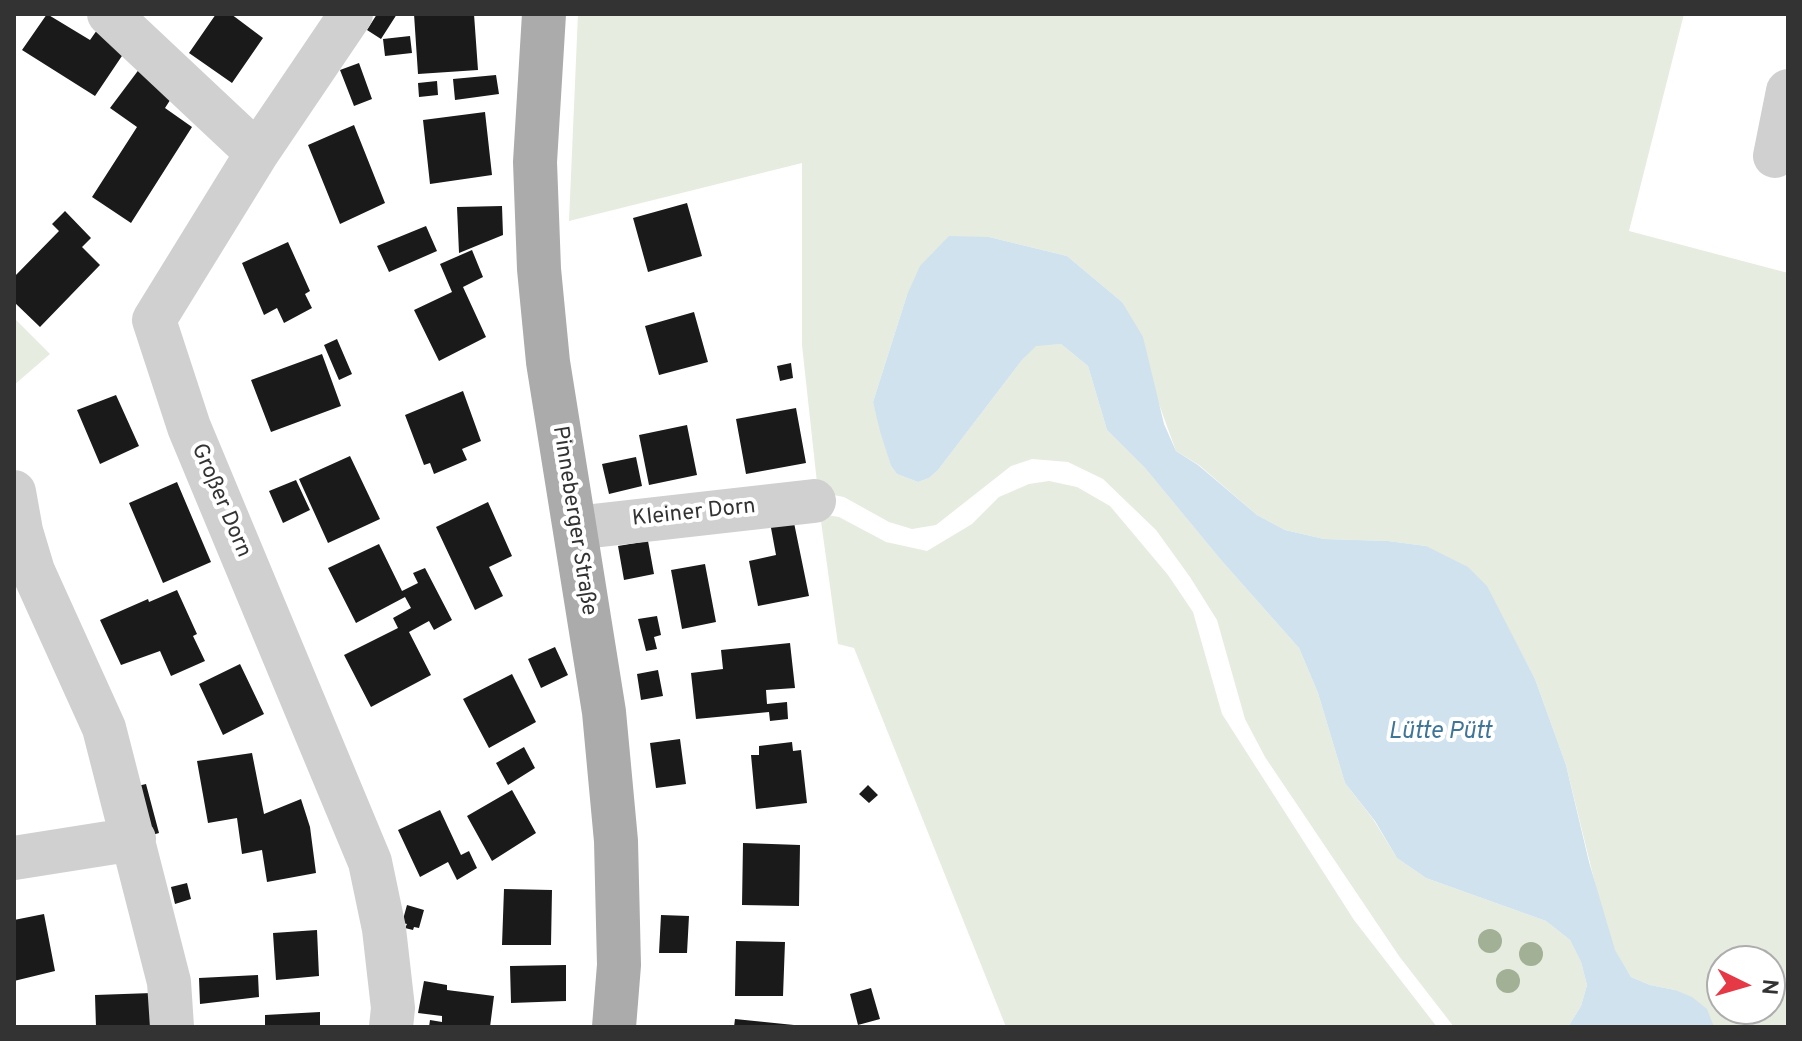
<!DOCTYPE html>
<html>
<head>
<meta charset="utf-8">
<style>
	body { margin:0 }
	#map { position:relative; width:1802px; height:1041px; overflow:hidden; background:#fff; font-family:Overpass,sans-serif }
	canvas { display:block }
	.frame { position:absolute; inset:0; border:16px solid #333; pointer-events:none }
	.north { position:absolute; left:1706px; top:945px; width:80px; height:80px; box-sizing:border-box; background:#fff; border:2px solid #adadad; border-radius:50%; rotate:95deg; font-size:22px; font-weight:700; line-height:32px; text-align:center; color:#333 }
	.north::after { content:''; display:block; margin:auto; width:28px; height:36px; background:#e63946; clip-path:polygon(50% 0,100% 100%,50% 72%,0 100%) }
</style>
</head>
<body>
<div id="map">
<canvas width="1802" height="1041"></canvas>
<div class="frame"></div>
<div class="north">N</div>
</div>
<script>
const ctx = document.querySelector('canvas').getContext('2d');
ctx.lineJoin = 'round';
function fillPath(path, color) {
  ctx.fillStyle = color;
  ctx.fill(path, 'evenodd');
}
function toPath(rows) {
  const path = new Path2D();
  for (const r of rows) {
    path.moveTo(r[0], r[1]);
    for (let i = 2; i < r.length; i += 2) path.lineTo(r[i], r[i + 1]);
  }
  return path;
}
function strokePath(path, color, width, dash) {
  ctx.strokeStyle = color;
  ctx.lineWidth = width;
  ctx.lineCap = dash ? 'butt' : 'round';
  ctx.setLineDash(dash || []);
  ctx.stroke(path);
}
function write(font, color, halo, rows, align = 'center') {
  ctx.font = font + ' Overpass,sans-serif';
  ctx.lineWidth = 8;
  ctx.setLineDash([]);
  ctx.textBaseline = 'middle';
  ctx.strokeStyle = halo;
  ctx.fillStyle = color;
  for (const [text, x, y, turn = 0] of rows) {
    ctx.save();
    ctx.translate(x, y);
    ctx.rotate((+turn || 0) * Math.PI / 180);
    ctx.textAlign = isNaN(turn) ? turn : align;
    if (halo) ctx.strokeText(text, 0, 0);
    ctx.fillText(text, 0, 0);
    ctx.restore();
  }
}
const green = toPath([
	[578,14,1684,14,1629,231,1788,273,1788,1027,1714,1027,1675,990,1650,985,1631,977,1615,951,1604,920,1566,765,1535,679,1497,607,1426,546,1388,541,1324,539,1285,530,1257,515,1199,465,1176,451,1122,302,1067,256,989,237,907,295,873,402,891,466,897,474,918,482,929,478,938,470,1022,360,1036,345,1061,344,1088,366,1107,430,1145,468,1221,560,1299,648,1318,693,1345,783,1373,819,1397,858,1426,878,1546,921,1570,940,1581,962,1587,985,1581,1006,1568,1027,1454,1027,1399,956,1265,757,1245,719,1217,620,1190,577,1156,530,1103,479,1068,462,1032,459,1011,466,936,525,912,529,889,522,844,497,818,492,802,345,802,163,569,221],
	[1722,961,1770,961,1770,1009,1722,1009],
	[14,318,50,354,14,385],
	[1049,481,1077,487,1110,506,1168,575,1193,612,1222,714,1354,920,1437,1027,1006,1027,854,648,838,644,820,514,839,517,886,542,927,551,972,524,999,497,1029,484]
]);
const water = toPath([
	[949,236,989,237,1067,256,1122,302,1143,337,1164,424,1176,451,1198,465,1257,515,1285,530,1324,539,1388,541,1426,546,1468,567,1487,586,1535,679,1566,765,1589,862,1615,950,1631,977,1650,985,1675,990,1692,997,1707,1009,1714,1027,1568,1027,1581,1006,1587,985,1581,962,1570,940,1546,921,1426,878,1397,858,1375,821,1345,783,1318,693,1299,648,1221,560,1145,468,1107,430,1088,366,1061,344,1036,346,1022,360,938,470,929,478,918,482,897,474,891,466,880,431,873,402,907,295,920,266]
]);
const building = toPath([
	[47,14,90,40,102,23,132,41,95,96,22,50],
	[216,14,231,14,263,38,232,83,189,53],
	[377,14,397,14,381,39,367,30],
	[414,14,474,14,478,70,418,74],
	[410,36,412,53,385,56,383,39],
	[359,63,372,99,354,106,340,70],
	[140,68,174,94,165,108,192,127,131,223,92,197,137,127,110,108],
	[496,75,499,94,455,100,453,79],
	[437,81,438,95,419,97,418,83],
	[485,112,492,175,430,184,423,120],
	[354,125,385,203,340,224,308,145],
	[687,203,702,256,648,272,633,218],
	[502,206,503,235,459,253,457,207],
	[65,211,91,238,82,247,100,265,40,327,14,302,14,277,59,231,52,224],
	[426,226,437,251,389,272,377,246],
	[288,242,310,291,305,294,312,308,284,323,277,308,264,315,242,263],
	[472,250,483,277,463,287,486,337,439,361,414,310,452,292,440,264],
	[694,312,708,362,659,375,645,326],
	[337,339,352,374,339,380,324,345],
	[322,354,341,406,271,432,251,380],
	[791,363,793,378,780,381,777,366],
	[463,391,481,441,462,449,467,460,434,474,430,463,424,465,405,415],
	[116,395,139,446,100,464,77,410],
	[796,408,806,463,746,474,736,419],
	[687,425,697,475,649,485,639,435],
	[350,456,380,519,328,543,299,479],
	[636,457,642,486,609,494,602,464],
	[296,480,310,510,283,523,269,491],
	[177,482,211,562,163,583,129,503],
	[488,502,512,556,489,567,503,596,475,610,436,527],
	[792,513,809,596,758,606,749,561,776,555,769,517],
	[648,541,654,574,624,580,618,546],
	[379,544,402,591,418,583,413,573,425,568,452,620,434,630,429,621,409,632,431,675,371,707,344,655,398,628,393,618,411,608,405,597,356,623,328,568],
	[705,564,716,622,682,629,671,570],
	[177,590,197,634,193,636,205,661,171,676,160,651,121,665,100,620,148,599,149,602],
	[657,616,661,635,654,637,657,649,646,651,638,619],
	[790,643,795,688,766,690,767,704,787,702,788,719,770,721,769,712,696,719,691,673,723,669,721,650],
	[555,647,568,675,541,688,528,659],
	[240,664,264,714,223,735,199,684],
	[658,670,663,696,641,700,637,674],
	[512,674,536,722,489,748,463,699],
	[680,739,686,784,656,788,650,743],
	[792,742,793,751,801,750,807,803,756,809,751,755,759,755,759,746],
	[524,747,535,768,508,785,496,763],
	[252,753,264,814,301,799,310,827,316,873,267,882,262,850,242,854,237,818,208,823,197,761],
	[146,784,159,833,142,838,129,788],
	[868,785,878,795,869,803,859,794],
	[512,790,536,833,492,861,467,816],
	[440,810,461,855,469,851,477,868,457,880,448,862,420,877,398,830],
	[743,843,800,845,799,906,742,905],
	[187,883,191,899,175,904,171,887],
	[504,889,552,890,551,945,502,945],
	[407,905,424,910,419,928,414,927,413,930,405,928,407,924,402,923],
	[44,914,55,971,14,981,14,920],
	[661,915,689,916,687,953,659,953],
	[317,930,319,976,276,980,273,933],
	[736,941,785,942,783,996,735,996],
	[566,965,566,1001,511,1003,510,966],
	[258,975,259,997,200,1004,199,978],
	[424,981,447,985,447,990,494,996,490,1027,429,1027,430,1020,442,1022,442,1016,418,1013],
	[871,988,880,1019,858,1025,850,994],
	[152,993,163,1027,96,1027,95,995],
	[320,1012,320,1027,265,1027,265,1015],
	[735,1019,794,1025,794,1027,734,1027]
]);
const minor = toPath([
	[109,14,257,153],
	[351,14,257,153,154,320,189,427,370,862,384,929,393,1008,391,1027],
	[1775,156,1788,91],
	[14,492,21,531,33,571,104,728,169,982,172,1027],
	[575,528,814,501],
	[14,858,134,839]
]);
const major = toPath([
	[544,14,535,162,539,269,548,362,604,712,616,841,619,965,614,1027]
]);
const trees = [
	[1490,941],
	[1531,954],
	[1508,981]
];
const streetNames = [
	["Großer Dorn",220,501,67],
	["Kleiner Dorn",694,514,-6],
	["Pinneberger Straße",573,521,81]
];
const waterNames = [
	["Lütte Pütt",1440,733]
];
fillPath(green, '#e6ecdf');
fillPath(water, '#cfe2ee');
fillPath(building, '#1a1a1a');
strokePath(minor, '#d0d0d0', 44);
strokePath(major, '#ababab', 44);
ctx.fillStyle = '#a2b095';
for (const [x, y] of trees) {
  ctx.beginPath();
  ctx.arc(x, y, 12, 0, 2 * Math.PI);
  ctx.fill();
}
write('22px', '#333', '#fff', streetNames);
write('italic 24px', '#3f7597', '#fff', waterNames);
</script>
</body>
</html>
